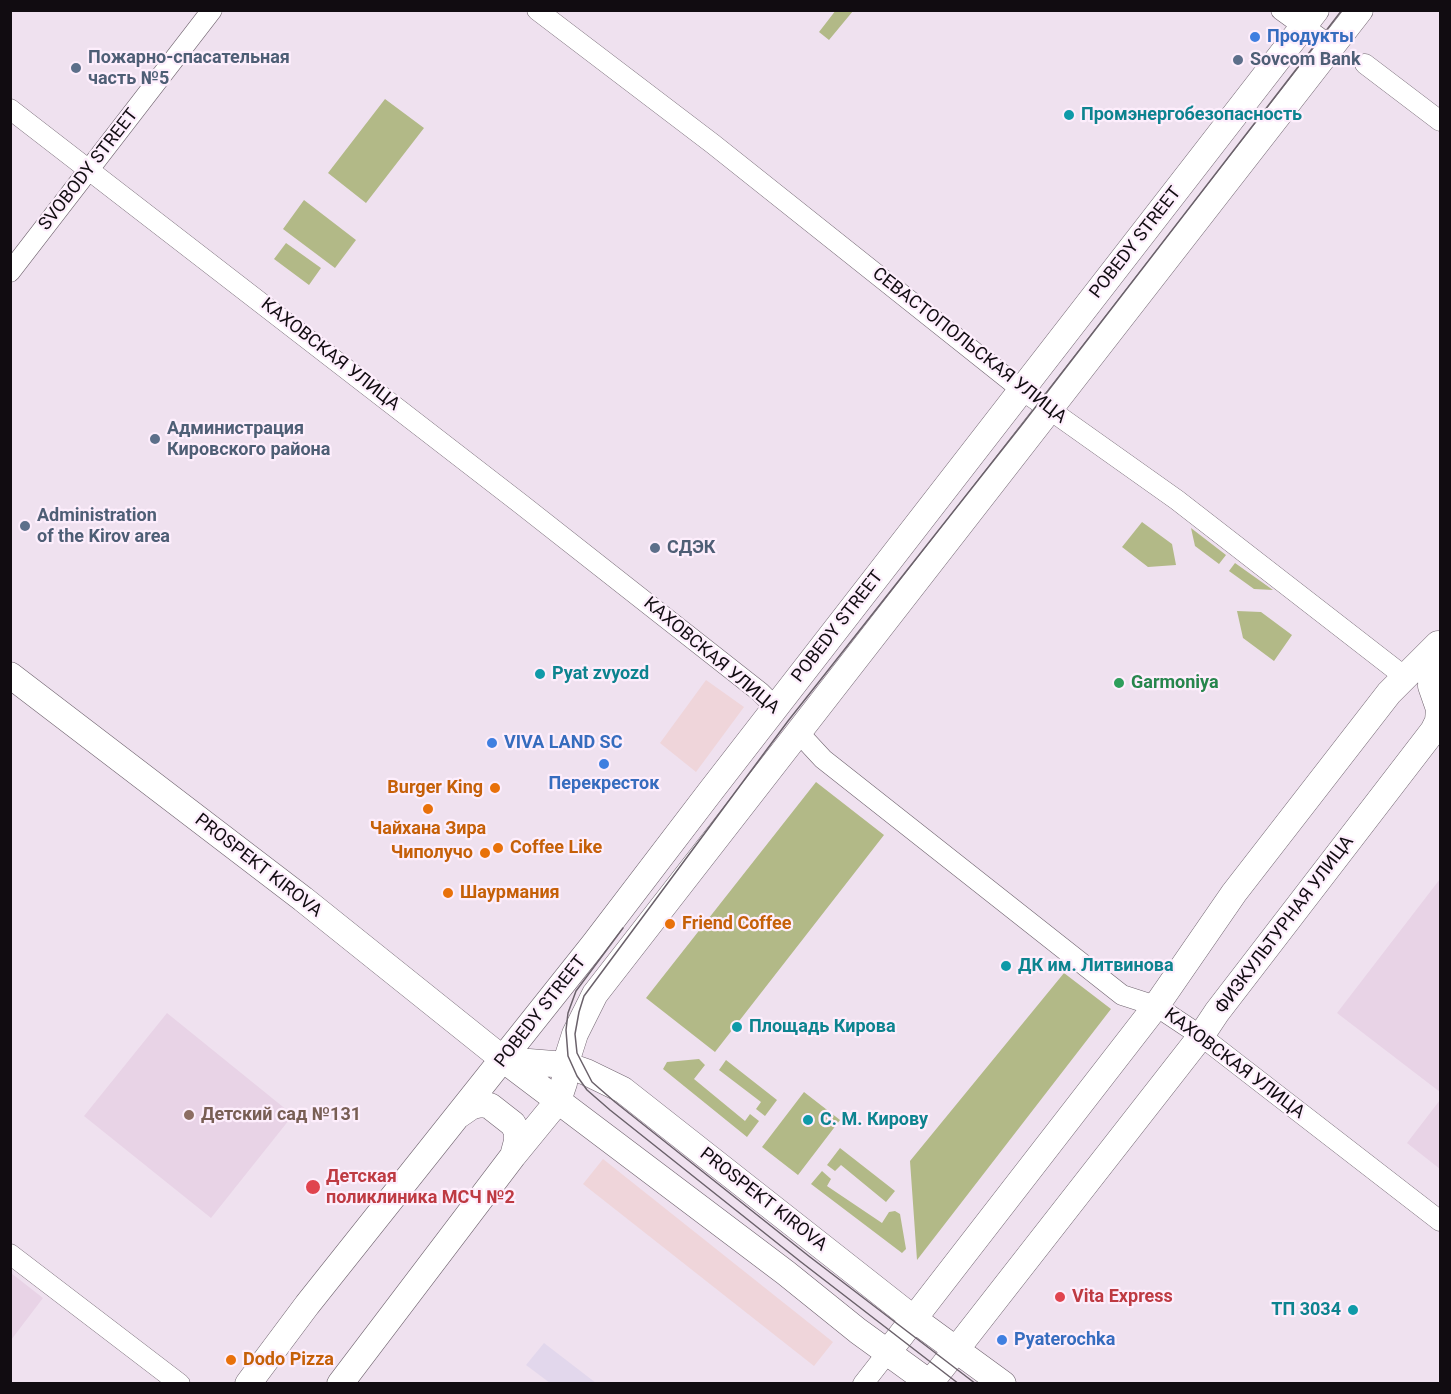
<!DOCTYPE html>
<html>
<head>
<meta charset="utf-8">
<style>
	body { margin:0 }
	#map { position:relative; width:1451px; height:1394px; overflow:hidden; background:#efe1ef; font-family:Roboto,sans-serif }
	canvas { display:block }
	.frame { position:absolute; inset:0; border:12px solid #110c11; pointer-events:none }
</style>
</head>
<body>
<div id="map">
<canvas width="1451" height="1394"></canvas>
<div class="frame"></div>
</div>
<script>
const ctx = document.querySelector('canvas').getContext('2d');
ctx.lineJoin = 'round';
function fillPath(path, color) {
  ctx.fillStyle = color;
  ctx.fill(path, 'evenodd');
}
function toPath(rows) {
  const path = new Path2D();
  for (const r of rows) {
    path.moveTo(r[0], r[1]);
    for (let i = 2; i < r.length; i += 2) path.lineTo(r[i], r[i + 1]);
  }
  return path;
}
function strokePath(path, color, width, dash) {
  ctx.strokeStyle = color;
  ctx.lineWidth = width;
  ctx.lineCap = dash ? 'butt' : 'round';
  ctx.setLineDash(dash || []);
  ctx.stroke(path);
}
function write(font, color, halo, rows, align = 'center') {
  ctx.font = font + ' Roboto,sans-serif';
  ctx.lineWidth = 4.5;
  ctx.setLineDash([]);
  ctx.textBaseline = 'middle';
  ctx.strokeStyle = halo;
  ctx.fillStyle = color;
  for (const [text, x, y, turn = 0] of rows) {
    ctx.save();
    ctx.translate(x, y);
    ctx.rotate((+turn || 0) * Math.PI / 180);
    ctx.textAlign = isNaN(turn) ? turn : align;
    if (halo) ctx.strokeText(text, 0, 0);
    ctx.fillText(text, 0, 0);
    ctx.restore();
  }
}
const commercial = toPath([
	[706,680,744,707,696,772,660,743],
	[603,1159,833,1342,814,1366,583,1184]
]);
const industrial = toPath([
	[544,1343,596,1383,550,1383,526,1365]
]);
const built = toPath([
	[1440,879,1440,1092,1337,1013],
	[167,1013,293,1115,211,1218,84,1116],
	[1440,1100,1440,1169,1407,1143],
	[11,1273,43,1298,11,1340,10,1340]
]);
const green = toPath([
	[836,10,853,11,829,40,819,32],
	[385,99,424,128,366,203,328,173],
	[304,200,356,240,335,268,283,229],
	[286,243,321,268,309,285,274,259],
	[1142,522,1172,544,1176,565,1148,567,1122,547],
	[1191,528,1226,555,1219,564,1195,546],
	[1235,563,1273,590,1254,589,1229,571],
	[1237,611,1261,612,1292,635,1274,661,1243,638],
	[816,782,884,835,715,1052,646,998],
	[1064,973,1111,1009,917,1260,910,1161],
	[699,1059,705,1065,694,1079,745,1121,750,1114,759,1121,747,1137,663,1069,667,1062],
	[726,1060,777,1100,765,1116,756,1109,761,1102,719,1070],
	[804,1092,840,1120,798,1175,762,1147],
	[840,1148,895,1191,886,1202,841,1165,835,1171,827,1165],
	[822,1171,831,1179,827,1186,882,1223,889,1212,895,1211,900,1214,906,1249,902,1253,811,1184]
]);
const minor = toPath([
	[537,10,713,144,1022,390,1177,500,1405,677],
	[1281,10,1332,47],
	[1365,64,1440,121],
	[10,109,521,504,760,692,776,708],
	[10,272,212,10],
	[798,732,823,759,1122,995,1156,1006,1201,1036,1440,1221],
	[10,1254,180,1384],
	[863,1384,888,1352]
]);
const major = toPath([
	[10,675,303,899,504,1060,786,1273,858,1331,931,1384],
	[504,1060,566,1065,586,1072,623,1090,914,1319,1003,1384],
	[459,1115,472,1106,482,1104,490,1106,513,1124,517,1132,517,1141,513,1156],
	[888,1352,1156,1006,1234,893,1389,693,1438,644],
	[930,1383,1201,1036,1217,1012,1433,731,1438,721,1439,709,1431,686,1432,651],
	[248,1384,307,1305,594,944,710,792,1316,10],
	[340,1384,513,1156,558,1101,564,1083,568,1056,575,1034,595,994,1360,10]
]);
const tram = toPath([
	[623,928,576,991,568,1013,566,1030,568,1056,577,1076,587,1090,610,1110,801,1262,959,1384],
	[976,1384,810,1257,615,1102,592,1082,577,1053,575,1034,579,1012,584,996,788,721,1024,422,1342,10]
]);
const markers = [
	[1255,37,6,"#3f7fe0"],
	[1238,60,6,"#5c6f8a"],
	[76,68,6,"#5c6f8a"],
	[1069,115,6,"#0f9aa8"],
	[155,439,6,"#5c6f8a"],
	[25,526,6,"#5c6f8a"],
	[655,548,6,"#5c6f8a"],
	[540,674,6,"#0f9aa8"],
	[1119,683,6,"#2e9e5b"],
	[492,743,6,"#3f7fe0"],
	[604,764,6,"#3f7fe0"],
	[495,788,6,"#e8710a"],
	[428,809,6,"#e8710a"],
	[498,848,6,"#e8710a"],
	[485,853,6,"#e8710a"],
	[448,893,6,"#e8710a"],
	[670,924,6,"#e8710a"],
	[1006,966,6,"#0f9aa8"],
	[737,1027,6,"#0f9aa8"],
	[189,1115,6,"#8d6e63"],
	[808,1120,6,"#0f9aa8"],
	[313,1187,8,"#e0444e"],
	[1060,1297,6,"#e0444e"],
	[1353,1310,6,"#0f9aa8"],
	[1002,1340,6,"#3f7fe0"],
	[231,1360,6,"#e8710a"]
];
const shopNames = [
	["Продукты",1267,37],
	["VIVA LAND SC",504,743],
	["Перекресток",604,784,"center"],
	["Pyaterochka",1014,1340]
];
const serviceNames = [
	["Пожарно-спасательная",88,58],
	["часть №5",88,79],
	["Sovcom Bank",1250,60],
	["Администрация",167,429],
	["Кировского района",167,450],
	["Administration",37,516],
	["of the Kirov area",37,537],
	["СДЭК",667,548]
];
const cultureNames = [
	["Промэнергобезопасность",1081,115],
	["Pyat zvyozd",552,674],
	["ДК им. Литвинова",1018,966],
	["Площадь Кирова",749,1027],
	["С. М. Кирову",820,1120],
	["ТП 3034",1341,1310,"right"]
];
const streetNames = [
	["SVOBODY STREET",89,170,-52],
	["POBEDY STREET",1136,243,-52],
	["СЕВАСТОПОЛЬСКАЯ УЛИЦА",969,346,38],
	["КАХОВСКАЯ УЛИЦА",330,355,38],
	["POBEDY STREET",838,627,-52],
	["КАХОВСКАЯ УЛИЦА",711,656,40],
	["PROSPEKT KIROVA",258,866,38],
	["ФИЗКУЛЬТУРНАЯ УЛИЦА",1285,925,-53],
	["POBEDY STREET",541,1012,-52],
	["КАХОВСКАЯ УЛИЦА",1234,1064,37],
	["PROSPEKT KIROVA",763,1200,38]
];
const leisureNames = [
	["Garmoniya",1131,683]
];
const foodNames = [
	["Burger King",483,788,"right"],
	["Чайхана Зира",428,829,"center"],
	["Coffee Like",510,848],
	["Чиполучо",473,853,"right"],
	["Шаурмания",460,893],
	["Friend Coffee",682,924],
	["Dodo Pizza",243,1360]
];
const educationNames = [
	["Детский сад №131",201,1115]
];
const healthNames = [
	["Детская",326,1177],
	["поликлиника МСЧ №2",326,1198],
	["Vita Express",1072,1297]
];
fillPath(commercial, '#efd5da');
fillPath(industrial, '#e2d7ec');
fillPath(built, '#e8d3e6');
fillPath(green, '#b2b987');
strokePath(minor, '#6f636e', 21);
strokePath(major, '#6f636e', 27);
strokePath(minor, '#fff', 20);
strokePath(major, '#fff', 26);
strokePath(tram, '#6a616a', 1.5);
for (const [x, y, r, color] of markers) {
  const dot = new Path2D();
  dot.arc(x, y, r, 0, 2 * Math.PI);
  ctx.fillStyle = color;
  ctx.fill(dot);
  strokePath(dot, '#fdeefc', 2);
}
write('bold 18px', '#366cbe', '#fdeefc', shopNames, 'left');
write('bold 18px', '#4e5e75', '#fdeefc', serviceNames, 'left');
write('bold 18px', '#0d838f', '#fdeefc', cultureNames, 'left');
write('18px', '#110c11', '#fdeefc', streetNames);
write('bold 18px', '#27864d', '#fdeefc', leisureNames, 'left');
write('bold 18px', '#c56008', '#fdeefc', foodNames, 'left');
write('bold 18px', '#785e54', '#fdeefc', educationNames, 'left');
write('bold 18px', '#be3a42', '#fdeefc', healthNames, 'left');
</script>
</body>
</html>
